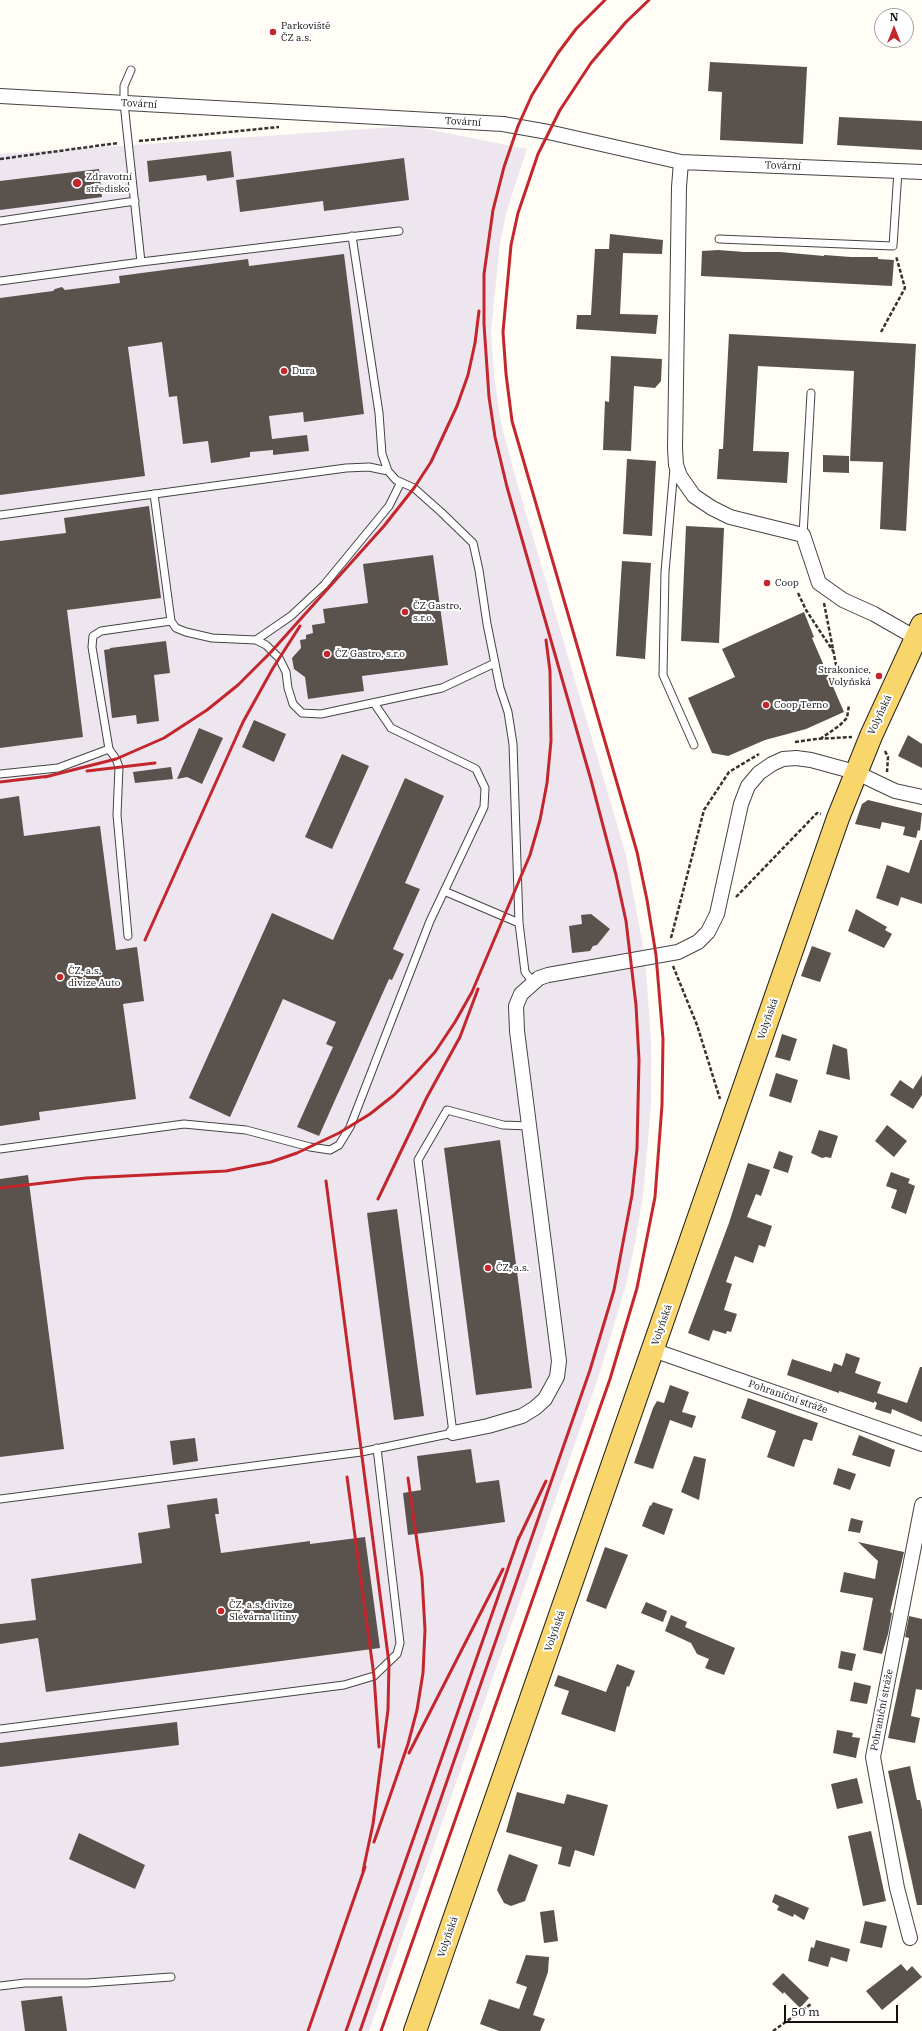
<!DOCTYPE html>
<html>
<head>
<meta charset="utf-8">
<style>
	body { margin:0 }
	#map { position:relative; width:922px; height:2031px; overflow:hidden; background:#fffdf5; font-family:"IBM Plex Serif",serif }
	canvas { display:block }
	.north { position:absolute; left:874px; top:8px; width:40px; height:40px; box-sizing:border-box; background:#fff; border:1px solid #a0a0a0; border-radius:50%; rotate:0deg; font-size:11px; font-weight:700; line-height:16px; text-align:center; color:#111 }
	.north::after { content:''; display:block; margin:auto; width:14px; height:18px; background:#c4262e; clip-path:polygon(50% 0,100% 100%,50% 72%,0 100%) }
	.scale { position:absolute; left:784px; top:2005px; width:114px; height:18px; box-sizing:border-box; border:2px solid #111; border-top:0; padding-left:5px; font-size:12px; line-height:14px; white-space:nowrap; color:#111; -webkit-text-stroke:3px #fff; paint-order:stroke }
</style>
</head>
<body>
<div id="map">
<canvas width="922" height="2031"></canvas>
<div class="north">N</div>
<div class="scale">50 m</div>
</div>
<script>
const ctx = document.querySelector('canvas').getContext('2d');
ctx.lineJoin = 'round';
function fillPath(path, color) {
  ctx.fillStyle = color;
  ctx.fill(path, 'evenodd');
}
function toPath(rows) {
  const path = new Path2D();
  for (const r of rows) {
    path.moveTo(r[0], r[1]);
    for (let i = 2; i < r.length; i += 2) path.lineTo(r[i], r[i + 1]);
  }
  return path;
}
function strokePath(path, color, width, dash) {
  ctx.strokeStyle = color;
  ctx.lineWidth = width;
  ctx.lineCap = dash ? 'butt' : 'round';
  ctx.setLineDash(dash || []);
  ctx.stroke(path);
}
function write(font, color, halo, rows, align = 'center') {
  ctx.font = font + ' "IBM Plex Serif",serif';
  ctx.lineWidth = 4;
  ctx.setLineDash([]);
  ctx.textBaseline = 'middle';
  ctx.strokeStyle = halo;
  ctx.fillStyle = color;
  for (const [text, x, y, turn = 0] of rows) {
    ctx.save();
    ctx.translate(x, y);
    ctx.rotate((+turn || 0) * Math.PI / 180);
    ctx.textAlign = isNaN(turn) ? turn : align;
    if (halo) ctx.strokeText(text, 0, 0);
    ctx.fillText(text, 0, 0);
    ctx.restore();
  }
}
const industrial = toPath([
	[411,126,527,149,507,210,500,243,491,332,494,375,501,423,514,472,626,855,645,957,651,1040,651,1105,643,1195,635,1243,626,1285,599,1375,369,2031,0,2031,0,154]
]);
const building = toPath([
	[710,62,807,67,803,144,720,140,722,92,708,91],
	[839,117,922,121,922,150,837,145],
	[231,151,234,177,207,181,206,175,149,182,147,161],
	[404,158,409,200,324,211,323,201,240,212,236,180],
	[99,169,102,197,0,210,0,181],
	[610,234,663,240,662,254,623,253,620,314,658,315,656,334,576,329,577,315,591,315,595,249,609,249],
	[718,250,744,252,780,252,824,256,824,255,851,257,878,257,878,259,894,260,892,286,701,276,702,251],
	[344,254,364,414,304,422,303,412,269,416,272,439,307,435,309,451,273,455,273,450,250,452,250,457,211,463,208,441,183,444,177,396,169,397,162,342,128,347,145,476,0,495,0,298,53,291,55,289,62,287,65,290,120,283,119,276,248,259,249,266],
	[729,334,916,344,906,531,880,529,883,462,850,461,854,371,758,366,753,451,789,452,787,483,717,479,719,449,723,449],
	[611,356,662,359,661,381,655,388,634,386,631,451,603,450,605,401,609,402],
	[823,455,849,456,849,473,823,472],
	[627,459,656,461,652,536,623,534],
	[149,506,161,598,67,610,83,737,0,748,0,541,66,533,64,518],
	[686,526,724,528,719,643,681,641],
	[433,555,448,665,362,676,364,691,308,699,305,677,294,669,292,658,301,648,300,640,306,639,306,635,313,633,312,625,325,623,323,609,368,603,363,564],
	[622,561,651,563,645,659,616,656],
	[804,612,814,637,812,638,844,712,806,729,765,740,728,756,712,753,688,698,735,677,722,649],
	[166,641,170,673,154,675,159,721,137,724,136,715,112,718,104,650,110,649,110,648],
	[254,720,286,734,274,762,242,747],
	[199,728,223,738,202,784,187,777,177,779],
	[908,735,922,744,922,768,898,756],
	[342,754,369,766,332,849,305,837],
	[171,767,173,779,135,783,133,772],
	[405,778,444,796,405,883,420,889,393,949,404,954,392,980,389,979,319,1136,297,1127,333,1047,326,1044,336,1022,283,999,230,1117,189,1098,272,913,333,940],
	[19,796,24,836,100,826,116,950,137,947,144,1001,123,1004,136,1099,39,1112,40,1120,0,1126,0,799],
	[868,800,922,813,920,831,918,830,916,838,903,835,905,827,882,822,880,829,855,824,862,804],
	[920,840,922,840,922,904,901,897,898,906,876,898,887,865,909,873],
	[856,909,887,927,885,930,892,934,884,948,848,931],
	[591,914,610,929,597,945,593,946,590,951,572,953,569,926,582,924,581,915],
	[812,946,831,953,820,982,801,976],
	[782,1034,797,1039,790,1061,775,1057],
	[833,1044,847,1049,850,1080,826,1074],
	[776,1073,798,1080,791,1103,769,1096],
	[922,1075,922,1095,913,1109,890,1095,900,1080,913,1089],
	[887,1125,907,1141,894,1157,875,1141],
	[819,1130,838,1136,831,1158,826,1157,822,1158,811,1153],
	[500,1140,532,1388,476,1395,444,1148],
	[779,1151,793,1156,788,1173,773,1168],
	[748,1163,770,1170,761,1196,756,1194,747,1217,772,1226,765,1247,759,1245,753,1263,735,1256,726,1282,732,1284,724,1310,737,1314,731,1332,727,1331,726,1334,713,1330,709,1341,688,1333,729,1223],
	[891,1172,910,1179,908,1183,915,1186,906,1214,891,1208,897,1190,886,1186],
	[28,1175,64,1449,0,1457,0,1179],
	[397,1209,424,1416,394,1420,367,1213],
	[846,1353,860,1358,855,1373,881,1382,877,1393,907,1403,920,1367,922,1367,922,1422,892,1409,891,1414,875,1409,877,1403,874,1401,874,1403,839,1391,839,1393,787,1375,792,1359,831,1372,834,1363,842,1366],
	[670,1385,689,1392,682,1412,696,1416,692,1428,670,1420,653,1469,634,1463,653,1408,657,1401,664,1403],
	[748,1398,818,1423,812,1441,805,1439,803,1440,794,1467,767,1457,776,1431,741,1418],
	[859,1435,895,1450,890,1467,852,1455],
	[195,1438,198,1461,173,1465,170,1441],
	[471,1449,476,1483,499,1480,505,1522,408,1535,403,1493,421,1490,417,1456],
	[694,1456,706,1459,699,1500,681,1492],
	[838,1468,856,1474,850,1490,833,1484],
	[217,1498,219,1514,215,1514,221,1553,310,1541,310,1544,365,1537,380,1648,46,1692,38,1638,0,1644,0,1624,36,1620,31,1579,142,1563,138,1533,170,1528,167,1505],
	[653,1502,673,1509,664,1535,642,1526,650,1505,651,1506],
	[851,1518,863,1521,860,1533,848,1531],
	[858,1542,904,1552,890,1612,892,1613,888,1634,882,1654,863,1650,873,1598,840,1592,844,1572,875,1579,878,1561],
	[605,1547,628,1555,606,1609,586,1601],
	[646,1602,667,1611,663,1622,641,1613],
	[671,1615,687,1622,685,1627,735,1648,724,1675,705,1668,709,1659,697,1654,691,1643,665,1631],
	[909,1616,922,1619,922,1690,916,1689,911,1716,920,1718,915,1743,888,1738,909,1638,905,1637],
	[841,1651,856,1654,852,1671,838,1668],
	[617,1664,635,1671,629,1687,627,1686,615,1732,561,1714,569,1691,554,1686,558,1675,606,1692],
	[854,1682,871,1686,867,1704,850,1701],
	[177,1722,179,1745,0,1767,0,1743],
	[837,1730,853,1733,852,1737,860,1738,856,1758,833,1753],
	[910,1766,917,1800,920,1800,922,1810,922,1905,917,1905,888,1771],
	[857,1778,863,1803,837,1809,831,1784],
	[517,1792,564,1804,567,1794,608,1805,594,1856,575,1850,570,1867,558,1864,562,1847,506,1832],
	[871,1831,886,1901,863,1906,848,1836],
	[79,1833,145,1865,135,1889,69,1859],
	[509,1854,538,1865,525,1901,511,1906,504,1903,497,1890],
	[775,1894,809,1908,804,1920,794,1914,793,1917,777,1910,779,1906,772,1902],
	[554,1910,558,1941,544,1943,540,1912],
	[865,1921,887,1926,882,1948,860,1943],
	[816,1940,850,1949,847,1962,831,1957,828,1967,808,1961,811,1947,814,1948],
	[526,1955,549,1957,548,1972,533,2015,545,2019,540,2031,499,2031,480,2024,489,1999,519,2009,527,1987,516,1983],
	[901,1964,907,1971,912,1966,922,1977,882,2010,866,1991],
	[783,1973,809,1998,800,2008,784,1992,783,1994,772,1984],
	[62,1996,67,2031,25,2031,21,2001]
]);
const path = toPath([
	[139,141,279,127],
	[0,159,118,143],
	[881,332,905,288,896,256],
	[798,593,806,610,833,651],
	[824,603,838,675],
	[820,739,839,726,847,718,849,705],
	[795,742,816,739,852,737],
	[885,751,888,757,887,772],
	[736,897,817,813,821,814],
	[671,938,704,810,729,772,759,754],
	[673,966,697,1025,720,1099],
	[773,2031,811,2004]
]);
const lane = toPath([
	[131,70,124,86,124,103,141,262,399,231],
	[0,221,135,201],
	[352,236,379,413,382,454,388,471,396,480,414,488,441,512,473,543,479,570,487,624,500,688,508,712,513,744,519,923,525,972,533,982],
	[719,239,893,246,898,171],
	[0,281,141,262],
	[674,468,665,572,663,675,694,745],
	[154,494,171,621,176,628,186,632,212,638,256,640,266,645,279,658,286,672,288,688,293,704,302,713,321,714,442,688,495,663],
	[0,515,346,468,369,467,388,471],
	[803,535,811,393],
	[256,640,291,616,324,585,389,506,401,482],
	[0,774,58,768,109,749],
	[444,891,519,923],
	[128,936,117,815,119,767,116,759,109,749,92,647,93,636,101,631,171,621],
	[0,1149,184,1124,246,1130,310,1147,330,1150,339,1145,350,1127,430,921,484,807,485,788,476,769,391,728,374,703],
	[0,1499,361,1452,453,1433,418,1160,447,1110,503,1125,529,1126],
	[0,1729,344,1685,374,1676,397,1654,400,1643,377,1448],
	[0,1986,25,1983,87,1983,171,1977]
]);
const street = toPath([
	[0,96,503,124,548,132,681,162,922,172],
	[681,162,679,187,675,448,676,465,680,476,694,496,712,508,730,517,803,535,819,583,843,600,874,614,916,638],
	[653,1350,922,1444],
	[453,1433,488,1426,522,1416,535,1408,545,1399,557,1377,559,1361,517,1031,516,1006,521,994,539,978,548,975,678,952,698,942,708,932,717,914,741,804,748,786,759,773,772,764,783,759,796,758,811,760,855,772,895,791,922,797],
	[910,1938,897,1888,873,1757,922,1505]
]);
const primary = toPath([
	[415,2031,838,818,871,736,922,625]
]);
const rail = toPath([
	[87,771,155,763],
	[45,777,116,759,164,738,207,710,238,685,271,652,384,526,414,488,431,462,457,406,468,375,475,343,479,311],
	[0,782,50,776],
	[145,940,243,722,273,668,300,626],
	[326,1181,389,1663,388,1710,373,1824,363,1871],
	[0,1188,86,1178,226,1171,271,1162,297,1153,339,1133,370,1114,394,1095,415,1074,435,1052,455,1022,472,992,530,855,540,820,547,783,551,741,550,671,546,640],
	[378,1199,427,1097,460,1037,478,989],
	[347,1477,374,1676,379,1747],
	[517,1542,546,1481],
	[409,1753,503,1569],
	[374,1842,408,1744,417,1710,423,1673,425,1630,422,1577,408,1478],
	[308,2031,365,1867],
	[346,2031,519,1537],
	[360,2031,590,1370,614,1290,632,1195,637,1149,639,1060,636,1005,626,921,616,875,591,780,507,487,495,437,489,397,484,324,484,274,493,210,504,167,518,126,532,95,558,53,576,29,605,0],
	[381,2031,610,1379,637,1288,655,1197,662,1105,663,1039,656,955,647,900,637,852,512,421,506,374,503,332,511,245,518,213,538,154,560,110,591,63,626,22,649,0]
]);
const markers = [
	[273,32,4,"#c4262e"],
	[77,183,5,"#c4262e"],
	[284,371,4,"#c4262e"],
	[767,583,4,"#c4262e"],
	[405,612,4,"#c4262e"],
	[327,654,4,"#c4262e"],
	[879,676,4,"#c4262e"],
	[766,705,4,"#c4262e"],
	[60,977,4,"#c4262e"],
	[488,1268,4,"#c4262e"],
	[221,1611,4,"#c4262e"]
];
const poiNames = [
	["Parkoviště",281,26],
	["ČZ a.s.",281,38],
	["Zdravotní",86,177],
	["středisko",86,189],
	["Dura",292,371],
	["Coop",775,583],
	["ČZ Gastro,",413,606],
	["s.r.o.",413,618],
	["ČZ Gastro, s.r.o",335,654],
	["Strakonice,",871,670,"right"],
	["Volyňská",871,682,"right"],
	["Coop Terno",774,705],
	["ČZ, a.s.",68,971],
	["divize Auto",68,983],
	["ČZ, a.s.",496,1268],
	["ČZ, a.s. divize",229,1605],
	["Slévárna litiny",229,1617]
];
const streetNames = [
	["Tovární",139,104,3],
	["Tovární",463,122,3],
	["Tovární",783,166,2],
	["Volyňská",880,715,-65],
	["Volyňská",768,1019,-71],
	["Volyňská",662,1325,-71],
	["Pohraniční stráže",788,1397,19],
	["Volyňská",555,1631,-71],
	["Pohraniční stráže",882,1710,-79],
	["Volyňská",448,1937,-71]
];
fillPath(industrial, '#eee6ef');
fillPath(building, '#5a524d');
strokePath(lane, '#444', 9);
strokePath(street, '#444', 16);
strokePath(primary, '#222', 24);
strokePath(path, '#333', 2.5, [4, 2]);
strokePath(lane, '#fff', 7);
strokePath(street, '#fff', 14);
strokePath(primary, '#f9d66b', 22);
strokePath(rail, '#c4262e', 3);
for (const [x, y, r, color] of markers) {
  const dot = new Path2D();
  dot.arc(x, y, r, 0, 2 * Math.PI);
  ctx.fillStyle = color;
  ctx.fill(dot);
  strokePath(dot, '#fff', 1.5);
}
write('10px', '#111', '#fff', poiNames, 'left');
write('10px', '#111', '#fff', streetNames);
</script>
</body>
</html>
